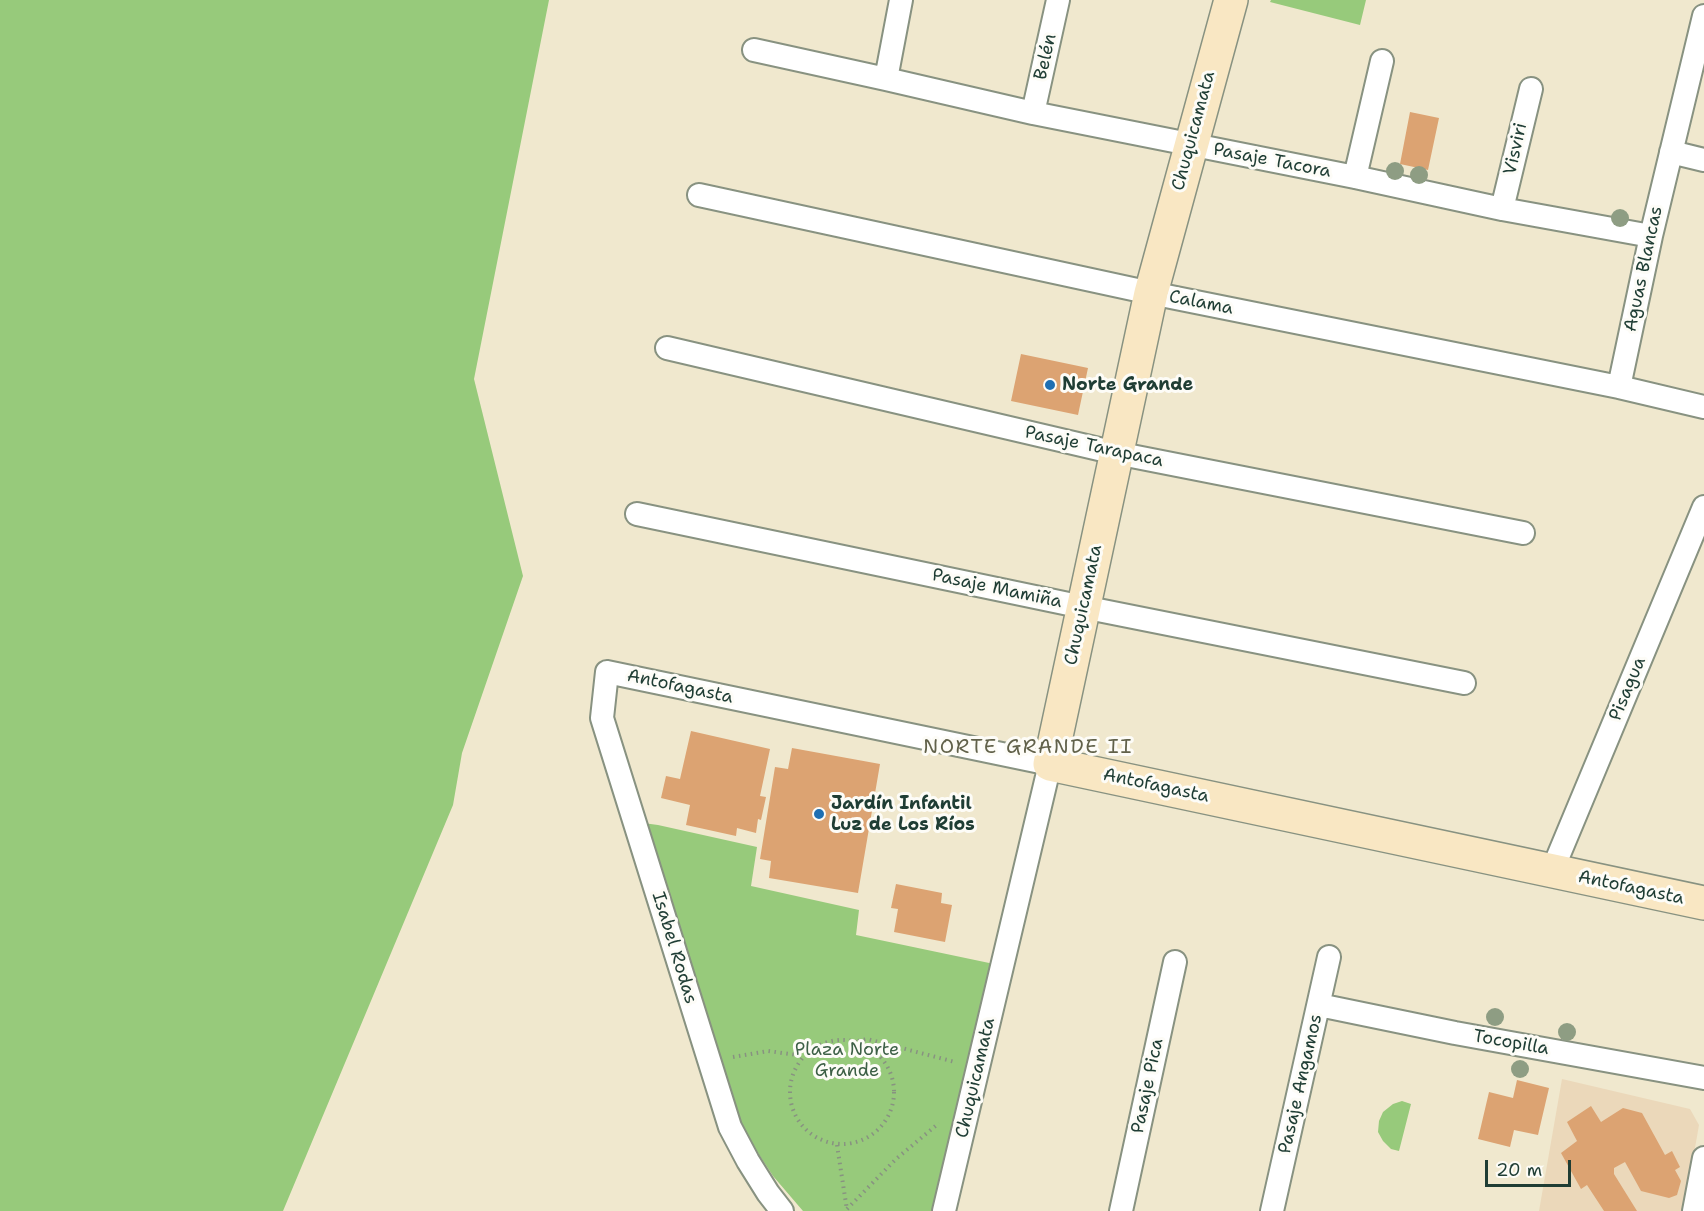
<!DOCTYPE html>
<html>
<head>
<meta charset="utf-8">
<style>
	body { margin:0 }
	#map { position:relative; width:1704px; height:1211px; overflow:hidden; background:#f0e8ce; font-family:"Shantell Sans",sans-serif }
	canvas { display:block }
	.scale { position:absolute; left:1485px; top:1160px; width:86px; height:27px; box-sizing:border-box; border:3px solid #1f3d34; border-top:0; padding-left:8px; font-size:18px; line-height:21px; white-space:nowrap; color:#1f3d34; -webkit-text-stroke:4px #fdfcf7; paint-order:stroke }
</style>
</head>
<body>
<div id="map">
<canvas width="1704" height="1211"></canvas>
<div class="scale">20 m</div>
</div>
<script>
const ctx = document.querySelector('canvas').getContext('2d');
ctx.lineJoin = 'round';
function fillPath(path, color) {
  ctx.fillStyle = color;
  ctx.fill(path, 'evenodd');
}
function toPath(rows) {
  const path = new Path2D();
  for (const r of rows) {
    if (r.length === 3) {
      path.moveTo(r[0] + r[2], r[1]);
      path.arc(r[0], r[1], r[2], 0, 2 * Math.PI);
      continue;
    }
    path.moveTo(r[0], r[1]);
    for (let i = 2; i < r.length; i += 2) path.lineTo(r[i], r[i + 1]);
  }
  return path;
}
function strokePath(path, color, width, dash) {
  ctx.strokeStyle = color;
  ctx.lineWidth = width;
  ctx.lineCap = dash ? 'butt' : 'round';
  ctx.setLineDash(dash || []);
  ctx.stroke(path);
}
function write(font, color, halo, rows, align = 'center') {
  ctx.font = font + ' "Shantell Sans",sans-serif';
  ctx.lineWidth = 6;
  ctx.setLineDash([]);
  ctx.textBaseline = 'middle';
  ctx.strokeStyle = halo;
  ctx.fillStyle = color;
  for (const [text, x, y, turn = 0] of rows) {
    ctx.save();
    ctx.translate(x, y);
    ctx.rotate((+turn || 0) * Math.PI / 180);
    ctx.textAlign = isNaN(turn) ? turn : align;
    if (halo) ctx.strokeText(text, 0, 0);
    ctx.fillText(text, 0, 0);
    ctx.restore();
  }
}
const built = toPath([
	[1562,1079,1690,1109,1699,1125,1684,1211,1539,1211]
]);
const green = toPath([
	[0,0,549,0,474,379,523,576,462,753,453,805,283,1211,0,1211],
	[1271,0,1366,0,1360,25,1270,2],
	[643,823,658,825,757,847,751,886,859,910,856,935,994,964,937,1211,803,1211,773,1176,735,1118],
	[1402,1101,1411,1104,1399,1151,1391,1149,1383,1141,1378,1132,1379,1121,1383,1112,1393,1104]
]);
const building = toPath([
	[1410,112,1439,118,1428,170,1400,164],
	[1021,354,1088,368,1078,415,1011,401],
	[691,731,770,749,760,796,766,797,761,820,758,819,756,833,737,828,736,836,686,825,690,805,661,798,666,776,680,779],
	[792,748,880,764,858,893,769,878,771,861,760,859,775,767,788,769],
	[896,884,942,893,941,903,952,905,945,942,894,932,898,909,891,908],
	[1517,1080,1549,1088,1538,1135,1514,1130,1510,1147,1478,1139,1489,1092,1513,1098],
	[1591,1106,1601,1122,1623,1108,1642,1113,1665,1155,1672,1151,1680,1167,1675,1170,1681,1181,1677,1195,1669,1198,1641,1191,1625,1162,1614,1168,1614,1174,1637,1211,1604,1211,1587,1185,1581,1189,1561,1153,1577,1141,1567,1122]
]);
const path = toPath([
	[842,1092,52],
	[858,1041,867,1039,955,1062],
	[733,1057,768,1051,804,1056],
	[837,1145,847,1210],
	[847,1209,896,1159,939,1123]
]);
const street = toPath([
	[754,50,886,79,1033,113,1355,177,1502,209,1651,236],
	[886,79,901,0],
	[1033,113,1058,0],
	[1671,152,1704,160],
	[1355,177,1382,61],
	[699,195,1151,293,1619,387,1704,407],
	[1502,209,1531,89],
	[667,348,1116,453,1523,533],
	[1619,387,1651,236,1704,16],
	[637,514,1083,607,1464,683],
	[1552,871,1704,507],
	[1319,1005,1455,1033,1704,1078],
	[782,1211,768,1193,748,1161,730,1127,602,718,607,672,1050,764,944,1211],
	[1121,1211,1175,962],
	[1272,1211,1329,957],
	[1694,1211,1704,1158]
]);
const secondary = toPath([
	[1231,0,1151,293,1050,764,1704,903]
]);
const trees = [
	[1395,171],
	[1419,175],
	[1620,218],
	[1495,1017],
	[1567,1032],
	[1520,1069]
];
const markers = [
	[1050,385,6,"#1f6fb2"],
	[819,814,6,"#1f6fb2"]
];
const streetNames = [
	["Belén",1046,57,-77],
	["Chuquicamata",1194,131,-75],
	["Visviri",1516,149,-77],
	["Pasaje Tacora",1272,161,11],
	["Aguas Blancas",1644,269,-78],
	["Calama",1201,303,11],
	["Pasaje Tarapaca",1094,447,12],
	["Pasaje Mamiña",997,589,12],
	["Chuquicamata",1084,605,-78],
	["Antofagasta",680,687,12],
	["Pisagua",1628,689,-67],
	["Antofagasta",1156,786,12],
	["Antofagasta",1631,888,12],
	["Isabel Rodas",674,948,73],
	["Tocopilla",1511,1043,10],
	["Chuquicamata",976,1078,-77],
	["Pasaje Angamos",1301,1084,-77],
	["Pasaje Pica",1148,1086,-78]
];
const poiNames = [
	["Norte Grande",1062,385],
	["Jardín Infantil",831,804],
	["Luz de Los Ríos",831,825]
];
const parkNames = [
	["Plaza Norte",847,1050],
	["Grande",847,1071]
];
const neighbourhoodNames = [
	["NORTE GRANDE II",1028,748]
];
fillPath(built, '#ebd8ba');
fillPath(green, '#97ca7b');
fillPath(building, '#dca372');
strokePath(street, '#889281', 26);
strokePath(secondary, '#889281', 36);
strokePath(path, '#889281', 4, [1.5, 4.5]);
strokePath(street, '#fff', 22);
strokePath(secondary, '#f9e7c3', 33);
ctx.fillStyle = '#8e9d83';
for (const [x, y] of trees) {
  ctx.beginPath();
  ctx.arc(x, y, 9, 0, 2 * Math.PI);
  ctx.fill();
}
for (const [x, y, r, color] of markers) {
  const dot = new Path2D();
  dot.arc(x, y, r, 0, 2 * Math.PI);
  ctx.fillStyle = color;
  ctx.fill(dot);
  strokePath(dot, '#fdfcf7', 2);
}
write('18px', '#1f3d34', '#fdfcf7', streetNames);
write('bold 18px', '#1f3d34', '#fdfcf7', poiNames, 'left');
write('18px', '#3d6046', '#fdfcf7', parkNames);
ctx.letterSpacing = '1.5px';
write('20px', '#61614a', '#fdfcf7', neighbourhoodNames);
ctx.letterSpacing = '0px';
</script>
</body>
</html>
